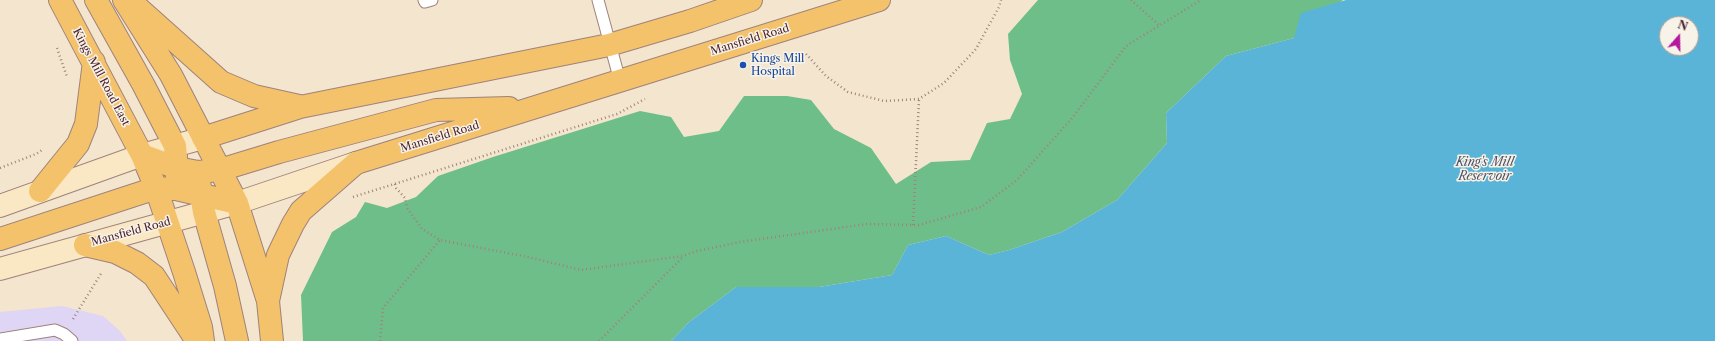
<!DOCTYPE html>
<html>
<head>
<meta charset="utf-8">
<style>
	body { margin:0 }
	#map { position:relative; width:1715px; height:341px; overflow:hidden; background:#f4e5ce; font-family:"Libre Caslon Text",serif }
	canvas { display:block }
	.north { position:absolute; left:1659px; top:16px; width:40px; height:40px; box-sizing:border-box; background:#f7f3e8; border:1px solid #b29e9c; border-radius:50%; rotate:20deg; font-size:11px; font-weight:700; line-height:16px; text-align:center; color:#4a1f2b }
	.north::after { content:''; display:block; margin:auto; width:14px; height:18px; background:#b5179e; clip-path:polygon(50% 0,100% 100%,50% 72%,0 100%) }
</style>
</head>
<body>
<div id="map">
<canvas width="1715" height="341"></canvas>
<div class="north">N</div>
</div>
<script>
const ctx = document.querySelector('canvas').getContext('2d');
ctx.lineJoin = 'round';
function fillPath(path, color) {
  ctx.fillStyle = color;
  ctx.fill(path, 'evenodd');
}
function toPath(rows) {
  const path = new Path2D();
  for (const r of rows) {
    path.moveTo(r[0], r[1]);
    for (let i = 2; i < r.length; i += 2) path.lineTo(r[i], r[i + 1]);
  }
  return path;
}
function strokePath(path, color, width, dash) {
  ctx.strokeStyle = color;
  ctx.lineWidth = width;
  ctx.lineCap = dash ? 'butt' : 'round';
  ctx.setLineDash(dash || []);
  ctx.stroke(path);
}
function write(font, color, halo, rows, align = 'center') {
  ctx.font = font + ' "Libre Caslon Text",serif';
  ctx.lineWidth = 3;
  ctx.setLineDash([]);
  ctx.textBaseline = 'middle';
  ctx.strokeStyle = halo;
  ctx.fillStyle = color;
  for (const [text, x, y, turn = 0] of rows) {
    ctx.save();
    ctx.translate(x, y);
    ctx.rotate((+turn || 0) * Math.PI / 180);
    ctx.textAlign = isNaN(turn) ? turn : align;
    if (halo) ctx.strokeText(text, 0, 0);
    ctx.fillText(text, 0, 0);
    ctx.restore();
  }
}
const built = toPath([
	[62,306,103,316,120,331,127,341,0,341,0,312]
]);
const forest = toPath([
	[1038,0,1346,0,1343,0,1294,38,1226,56,1166,113,1167,143,1117,200,1062,232,1009,250,989,255,946,236,908,245,892,275,819,287,736,287,689,322,671,341,303,341,301,295,332,232,356,217,365,202,387,208,416,197,438,176,493,157,640,111,671,117,684,137,719,131,744,96,787,96,811,100,834,129,871,148,896,184,931,162,970,160,987,123,1010,119,1022,94,1010,60,1008,34]
]);
const water = toPath([
	[1346,0,1715,0,1715,341,671,341,689,322,736,287,819,287,892,275,908,245,946,236,989,255,1009,250,1062,232,1117,200,1167,143,1166,113,1226,56,1294,38,1301,13],
	[1667,24,1691,24,1691,48,1667,48]
]);
const path = toPath([
	[1131,0,1159,25],
	[57,48,67,77],
	[806,54,826,76,848,92,884,101,919,99,944,83,976,49,999,7,1001,0],
	[0,168,36,154,42,150],
	[395,184,396,188,405,198,407,208,422,229,440,240,528,257,581,270,683,256,697,251,740,242,867,224,919,225,981,207,1017,180,1073,117,1126,46,1201,0],
	[353,197,617,114,645,99],
	[913,225,919,99],
	[73,319,102,272],
	[380,341,383,308,440,240],
	[599,341,683,257]
]);
const service = toPath([
	[424,0,425,2,432,0],
	[598,0,620,81],
	[0,339,55,330,64,334,72,341]
]);
const secondary = toPath([
	[0,206,142,155,203,138],
	[0,269,237,203,356,163]
]);
const trunk = toPath([
	[60,0,142,155,156,188,184,272,201,327,203,341],
	[96,0,143,84,175,146,177,168,177,181],
	[124,0,171,75,237,203,268,301,272,341],
	[136,6,221,82,254,96,299,106],
	[203,138,300,107,609,45,690,21,751,0],
	[142,155,177,168,198,172,220,170,279,152,436,110,509,108],
	[199,181,204,212,225,286,237,341],
	[40,191,78,144,86,124,94,62],
	[0,239,156,188,176,189,237,203],
	[85,245,115,252,137,263,154,276,197,341],
	[268,301,278,255,293,224,301,211,356,163,879,0]
]);
const markers = [
	[743,65,4,"#1a4fb4"]
];
const streetNames = [
	["Mansfield Road",750,40,-17],
	["Kings Mill Road East",101,77,62],
	["Mansfield Road",440,137,-17],
	["Mansfield Road",131,232,-15]
];
const transitNames = [
	["Kings Mill",751,59],
	["Hospital",751,72]
];
const waterNames = [
	["King's Mill",1485,163],
	["Reservoir",1485,177]
];
fillPath(built, '#dfd5f5');
fillPath(forest, '#6ebe8a');
fillPath(water, '#5ab4d7');
strokePath(service, '#9f827c', 13);
strokePath(secondary, '#9f827c', 24);
strokePath(trunk, '#9f827c', 24);
strokePath(path, '#9f827c', 2.5, [1, 3]);
strokePath(service, '#fff', 11);
strokePath(secondary, '#fae7c3', 22);
strokePath(trunk, '#f3c26a', 22);
for (const [x, y, r, color] of markers) {
  const dot = new Path2D();
  dot.arc(x, y, r, 0, 2 * Math.PI);
  ctx.fillStyle = color;
  ctx.fill(dot);
  strokePath(dot, '#f7f3e8', 1.5);
}
write('11px', '#4a1f2b', '#f7f3e8', streetNames);
write('11px', '#164399', '#f7f3e8', transitNames, 'left');
write('italic 12px', '#505367', '#f7f3e8', waterNames);
</script>
</body>
</html>
